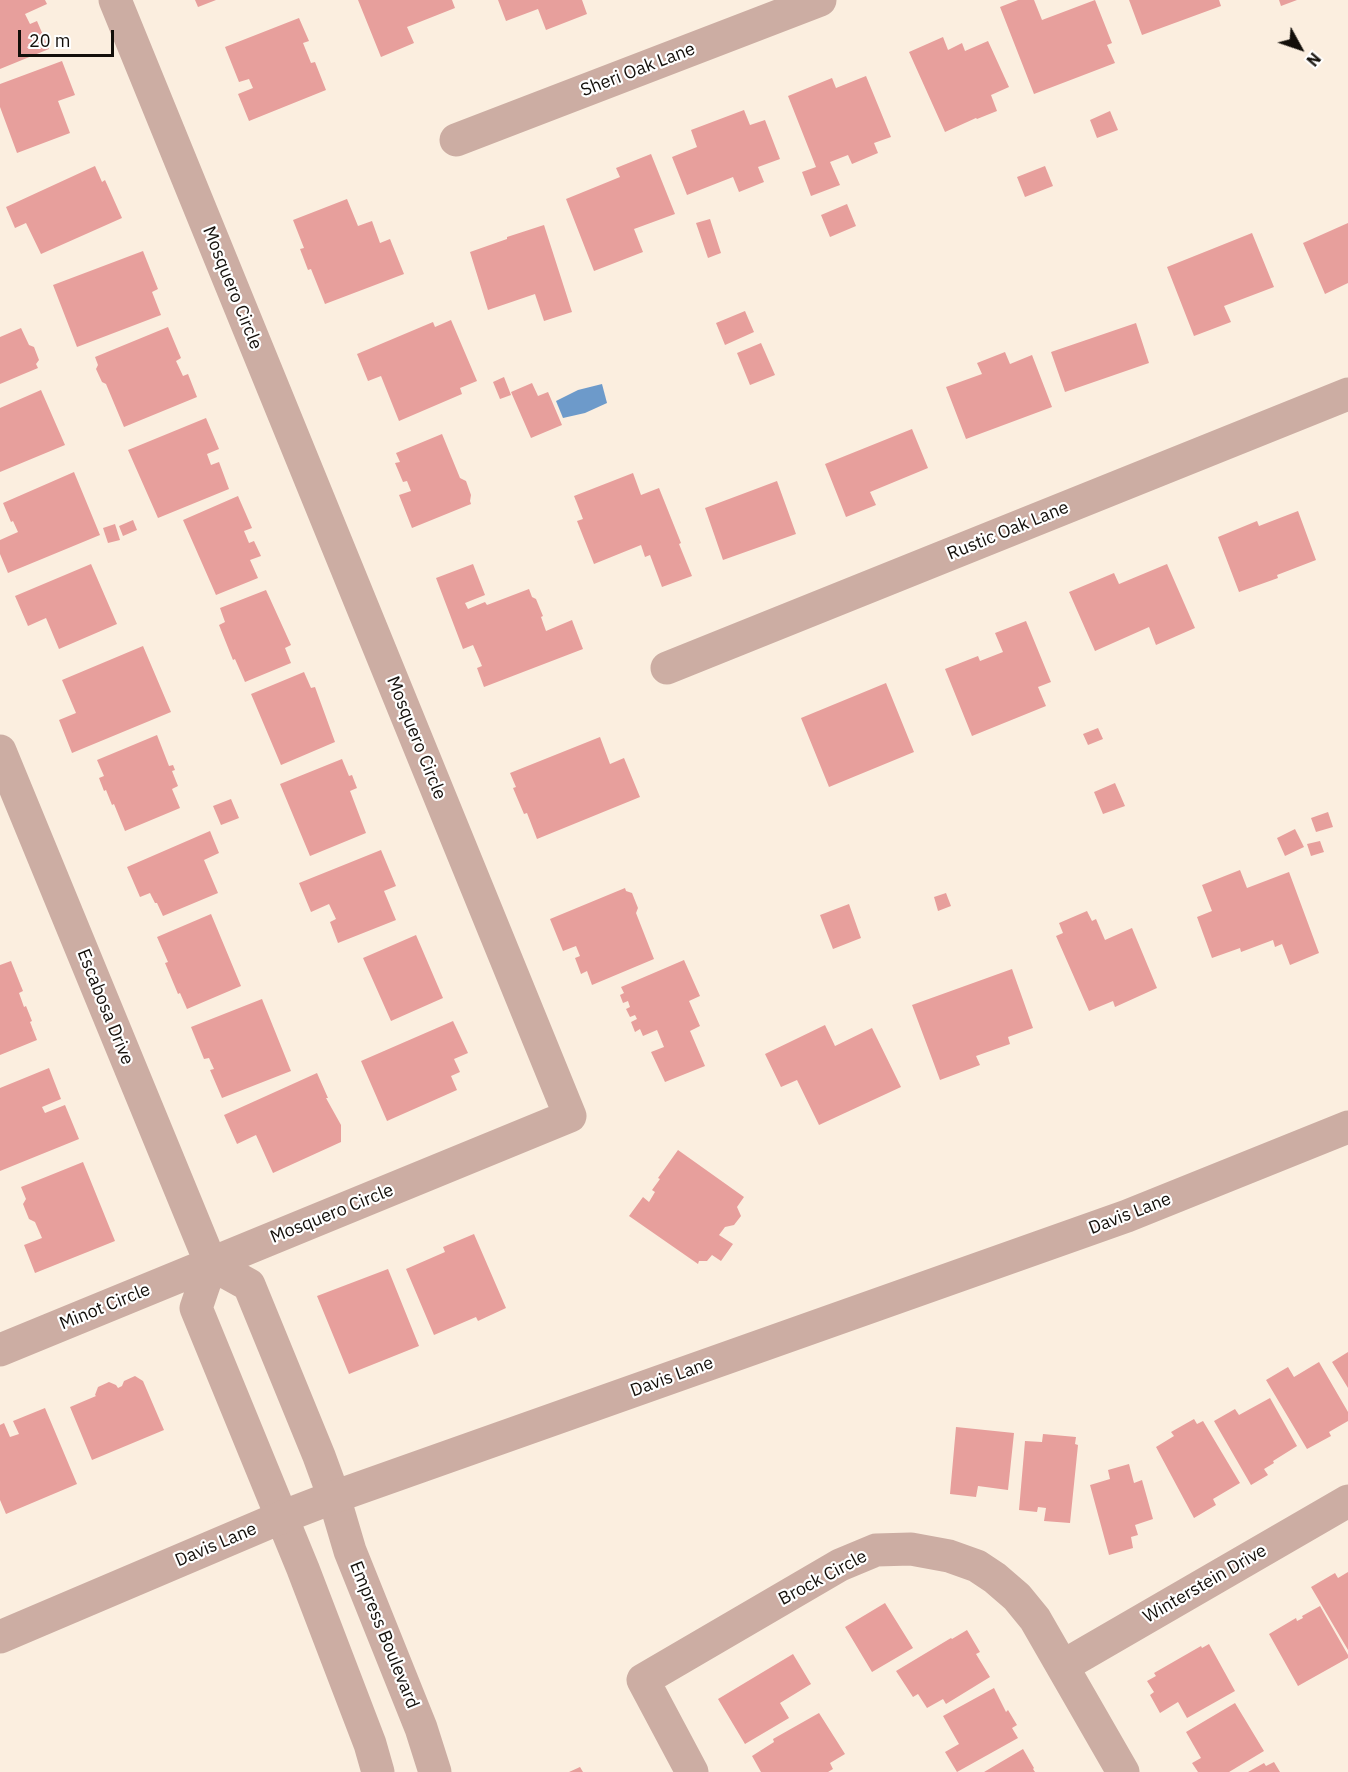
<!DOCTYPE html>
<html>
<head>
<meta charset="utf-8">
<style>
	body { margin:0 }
	#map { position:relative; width:1348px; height:1772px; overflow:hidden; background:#fbeedf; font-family:"IBM Plex Sans",sans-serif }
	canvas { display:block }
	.north { position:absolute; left:1270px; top:18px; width:60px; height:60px; -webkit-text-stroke:4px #fff; paint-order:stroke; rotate:130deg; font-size:16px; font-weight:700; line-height:24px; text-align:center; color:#130f0a }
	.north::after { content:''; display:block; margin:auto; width:21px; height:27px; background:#130f0a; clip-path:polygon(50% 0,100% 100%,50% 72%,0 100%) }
	.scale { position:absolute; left:18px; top:30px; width:96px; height:27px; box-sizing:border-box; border:3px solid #130f0a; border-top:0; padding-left:8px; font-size:18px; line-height:21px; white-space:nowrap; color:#130f0a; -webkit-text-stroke:4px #fff; paint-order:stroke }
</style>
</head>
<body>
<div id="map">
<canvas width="1348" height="1772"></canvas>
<div class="north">N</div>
<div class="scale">20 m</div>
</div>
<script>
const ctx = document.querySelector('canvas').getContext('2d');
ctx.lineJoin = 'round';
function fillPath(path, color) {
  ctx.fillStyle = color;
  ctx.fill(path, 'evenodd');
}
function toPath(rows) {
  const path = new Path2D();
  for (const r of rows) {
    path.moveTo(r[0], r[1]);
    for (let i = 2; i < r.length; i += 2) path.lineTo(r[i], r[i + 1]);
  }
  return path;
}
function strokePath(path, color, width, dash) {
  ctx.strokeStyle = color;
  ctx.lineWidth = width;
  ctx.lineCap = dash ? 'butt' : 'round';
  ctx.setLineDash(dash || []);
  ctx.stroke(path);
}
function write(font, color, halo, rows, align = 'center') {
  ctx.font = font + ' "IBM Plex Sans",sans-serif';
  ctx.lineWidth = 4.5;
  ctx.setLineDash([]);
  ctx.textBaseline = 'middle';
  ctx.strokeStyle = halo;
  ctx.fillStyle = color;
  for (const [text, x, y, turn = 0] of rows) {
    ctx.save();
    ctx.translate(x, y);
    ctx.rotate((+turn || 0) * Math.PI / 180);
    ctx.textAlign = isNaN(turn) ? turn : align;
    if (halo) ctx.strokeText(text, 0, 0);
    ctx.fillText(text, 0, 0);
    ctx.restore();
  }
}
const water = toPath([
	[602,384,607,403,585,413,563,418,556,401,578,390]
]);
const building = toPath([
	[0,0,45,0,47,4,25,14,30,24,37,21,49,49,0,69],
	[195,0,216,0,198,7],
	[358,0,452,0,455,8,407,27,414,43,381,57],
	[498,0,582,0,587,14,546,30,538,9,506,21],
	[1018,0,1034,0,1042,20,1095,0,1112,43,1107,45,1115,63,1034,94,1000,7],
	[1129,0,1219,0,1221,6,1142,35],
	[1279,0,1297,0,1281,6],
	[299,18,309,41,303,43,311,63,315,62,326,90,249,121,238,94,253,88,249,79,239,82,225,47],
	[943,37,948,50,962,43,965,51,988,41,1009,87,991,95,997,111,977,119,976,118,945,132,909,52],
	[62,61,75,95,58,101,70,133,17,153,0,107,0,84],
	[866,76,891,137,874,143,878,153,852,164,848,155,830,162,840,185,811,196,802,172,816,167,788,96,832,78,836,88],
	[744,110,750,125,765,120,780,159,758,167,764,182,739,192,733,177,687,195,672,157,697,147,691,130],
	[1110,111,1118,130,1097,138,1090,120],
	[651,154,675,214,634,229,643,252,594,271,566,199,620,177,616,168],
	[95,166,102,182,105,180,122,218,41,254,26,223,15,228,6,207],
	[1045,166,1053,186,1025,197,1017,177],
	[347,199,358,226,372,221,380,243,390,239,404,274,325,304,311,269,308,270,300,249,304,248,293,220],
	[847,204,856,226,830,237,821,215],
	[710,219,721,253,708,258,696,223],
	[1348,223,1348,283,1325,294,1303,243],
	[544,225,572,312,544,321,535,294,488,310,470,252,507,239,507,237],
	[1252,233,1274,287,1224,306,1231,322,1194,336,1167,267],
	[143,251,158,289,152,292,161,315,77,347,53,285],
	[745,311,754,332,725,345,716,323],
	[451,320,477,381,460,388,462,394,399,421,381,376,368,381,357,354,433,322,435,327],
	[1136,323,1149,363,1065,392,1051,352],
	[168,327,181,358,176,361,183,376,188,374,197,397,124,427,106,384,102,382,96,369,98,365,95,357],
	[21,328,29,345,34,347,39,360,36,364,38,368,0,384,0,337],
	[761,343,775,375,750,385,737,353],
	[1005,352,1010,364,1032,355,1052,407,966,439,946,387,982,374,977,363],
	[504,377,511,395,500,399,493,382],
	[532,383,538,396,548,392,562,425,531,438,511,392],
	[41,390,65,445,0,472,0,408],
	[206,418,219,449,207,454,211,465,219,462,229,489,158,518,128,450],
	[912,429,928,468,870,492,876,505,846,517,825,464],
	[442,434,460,478,466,481,471,495,470,501,471,504,412,528,399,495,411,491,407,481,403,482,395,463,400,462,396,453],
	[74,472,100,535,8,573,0,554,0,540,18,532,13,521,11,522,3,503],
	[633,473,641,495,659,488,681,543,679,544,692,576,662,587,650,555,645,557,641,545,594,564,577,521,583,519,574,496],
	[777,481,796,534,723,560,705,508],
	[238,496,252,528,244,531,249,543,254,541,261,556,250,560,258,578,216,595,183,520],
	[1298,511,1316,560,1277,575,1278,578,1239,592,1218,537,1257,521,1259,526],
	[133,520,137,530,123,536,119,526],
	[115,524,120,540,108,543,103,528],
	[91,564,117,624,59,649,46,618,28,626,15,596],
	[473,564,485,595,465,603,468,609,485,602,487,605,529,589,532,597,536,599,543,616,541,617,546,631,572,620,583,649,484,687,477,668,482,666,473,645,463,649,436,578],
	[1167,564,1195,628,1156,645,1149,627,1095,651,1069,592,1114,573,1119,584],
	[266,590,291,645,285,648,291,663,245,682,235,659,233,660,219,625,225,622,220,608],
	[1026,621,1051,682,1038,687,1046,706,972,736,945,669,978,656,980,661,1003,652,995,633],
	[143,646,171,712,72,753,59,720,76,713,62,680],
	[304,672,311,688,315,687,335,742,281,765,251,694],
	[886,683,914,752,829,787,801,718],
	[1098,728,1103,739,1088,745,1083,734],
	[157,735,169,766,173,765,175,770,172,771,178,786,172,789,180,808,125,831,114,804,112,805,106,790,104,791,99,778,104,776,97,760],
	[600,737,610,764,624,758,640,797,537,839,527,813,524,814,513,788,516,787,510,773],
	[342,759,349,776,352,775,357,788,350,791,366,833,310,856,280,784],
	[1115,783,1125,806,1103,814,1094,792],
	[231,799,239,818,221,825,213,806],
	[1328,812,1333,827,1316,832,1311,818],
	[1295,829,1304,847,1285,856,1277,838],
	[210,831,219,853,204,860,218,893,163,916,157,903,155,903,150,893,140,897,127,867],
	[1320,841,1324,852,1311,856,1307,844],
	[381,850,396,886,384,891,396,920,338,943,330,922,336,919,329,904,311,912,299,883],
	[1240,870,1247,888,1289,872,1319,953,1290,965,1282,944,1275,947,1273,940,1241,952,1240,948,1212,958,1197,917,1212,911,1202,885],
	[625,888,626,891,632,893,638,908,636,913,654,959,592,985,587,971,581,974,575,958,580,956,576,946,563,951,550,919],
	[946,893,951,906,938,911,934,897],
	[849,904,861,938,833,949,820,915],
	[1087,911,1092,921,1096,919,1105,940,1132,928,1157,988,1115,1007,1113,1001,1089,1011,1056,936,1063,933,1059,923],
	[211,914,241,986,187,1009,180,993,178,994,165,963,168,962,157,937],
	[416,935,443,998,391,1021,363,958],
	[684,960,700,996,689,1001,700,1026,690,1031,705,1066,665,1082,651,1052,664,1047,657,1030,643,1036,640,1029,635,1032,631,1022,637,1019,635,1015,630,1017,626,1009,630,1007,628,1001,623,1003,620,995,624,993,621,987],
	[11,961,23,991,19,993,24,1007,26,1006,32,1021,30,1022,37,1040,0,1055,0,965],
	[1012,969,1033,1028,1008,1037,1010,1044,976,1056,980,1065,940,1080,912,1005],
	[262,999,291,1071,222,1098,210,1070,214,1069,209,1058,204,1059,191,1027],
	[453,1021,468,1053,454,1059,460,1072,451,1076,457,1090,387,1121,361,1061],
	[825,1025,835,1046,872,1028,901,1087,819,1125,797,1080,781,1087,765,1054],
	[49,1068,61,1099,42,1107,45,1113,65,1105,79,1139,0,1171,0,1088],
	[317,1073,328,1098,326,1098,341,1125,341,1142,273,1173,256,1135,237,1144,224,1115],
	[678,1150,744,1197,737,1207,741,1216,734,1225,725,1227,719,1235,733,1244,721,1261,712,1255,707,1261,699,1261,698,1264,629,1216,643,1197,649,1202,655,1192,652,1190,660,1179,658,1178],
	[83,1162,115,1241,35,1273,24,1245,42,1238,35,1222,29,1219,23,1204,26,1199,21,1187],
	[474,1234,506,1308,478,1321,476,1317,434,1335,406,1269,445,1252,443,1247],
	[388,1269,419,1346,349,1374,317,1296],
	[1348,1352,1348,1388,1332,1362],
	[1319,1362,1348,1412,1348,1421,1329,1432,1331,1436,1307,1449,1266,1380,1288,1367,1294,1377],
	[135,1376,143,1381,164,1430,92,1460,70,1407,96,1396,95,1395,98,1387,109,1382,116,1385,118,1388,122,1386,124,1381],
	[1270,1398,1297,1446,1273,1461,1274,1463,1264,1469,1268,1475,1251,1485,1214,1421,1235,1409,1239,1415],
	[45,1408,77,1484,6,1514,0,1500,0,1425,4,1423,10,1437,19,1434,13,1421],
	[1194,1419,1197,1424,1203,1421,1240,1483,1213,1499,1216,1505,1194,1518,1156,1447,1174,1436,1171,1432],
	[956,1427,1014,1433,1008,1490,978,1486,976,1497,950,1494],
	[1043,1434,1076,1437,1075,1444,1078,1445,1070,1523,1044,1521,1046,1508,1038,1507,1037,1512,1019,1510,1025,1441,1042,1442],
	[1129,1464,1134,1483,1142,1480,1153,1519,1135,1525,1138,1535,1131,1537,1133,1548,1109,1555,1090,1485,1110,1479,1108,1470],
	[1348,1572,1348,1650,1311,1587,1335,1573,1338,1578],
	[885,1603,913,1648,872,1672,845,1627],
	[1320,1606,1348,1655,1348,1658,1298,1686,1269,1634,1296,1618,1297,1621,1303,1618,1302,1616],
	[967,1630,980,1652,976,1654,990,1677,946,1704,943,1699,927,1708,918,1694,913,1697,896,1671,951,1638,952,1639],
	[1209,1644,1235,1691,1187,1718,1178,1702,1160,1713,1150,1695,1154,1692,1147,1681,1156,1676,1154,1673,1201,1646,1202,1648],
	[793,1654,811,1684,780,1703,789,1718,745,1744,718,1699],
	[994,1688,1006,1712,1008,1710,1017,1725,1012,1728,1018,1738,957,1772,945,1752,959,1744,943,1716],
	[1235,1703,1264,1751,1229,1772,1198,1772,1192,1763,1201,1758,1186,1732],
	[819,1713,845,1754,830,1763,833,1769,828,1772,761,1772,752,1756,774,1742,773,1739],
	[1023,1749,1034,1768,1033,1769,1035,1772,984,1772],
	[1274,1762,1280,1772,1248,1772,1264,1763,1266,1766],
	[580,1767,583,1772,569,1772]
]);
const minor = toPath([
	[456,140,820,0],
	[667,668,1348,394],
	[0,751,211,1264,249,1285,319,1456,334,1497,350,1551,421,1728,435,1772],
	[211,1264,196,1308,303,1569,370,1744,378,1772],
	[0,1350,570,1116,115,0],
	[1063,1666,1348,1501],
	[692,1772,643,1680,840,1565,876,1550,911,1549,949,1556,977,1566,995,1578,1017,1597,1035,1619,1123,1772]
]);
const tertiary = toPath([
	[0,1637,282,1517,334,1497,1127,1216,1348,1127]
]);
const streetNames = [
	["Sheri Oak Lane",638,70,-21],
	["Mosquero Circle",232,288,68],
	["Rustic Oak Lane",1008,531,-22],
	["Mosquero Circle",416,738,68],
	["Escabosa Drive",105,1007,68],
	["Mosquero Circle",332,1214,-22],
	["Davis Lane",1130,1214,-21],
	["Minot Circle",105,1307,-22],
	["Davis Lane",672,1377,-20],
	["Davis Lane",216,1545,-23],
	["Brock Circle",823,1578,-28],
	["Winterstein Drive",1205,1584,-30],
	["Empress Boulevard",384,1635,68]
];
fillPath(water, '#6d9aca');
fillPath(building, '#e79f9c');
strokePath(minor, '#ccada3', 33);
strokePath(tertiary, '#ccada3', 33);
write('18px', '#130f0a', '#fff', streetNames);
</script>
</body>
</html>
